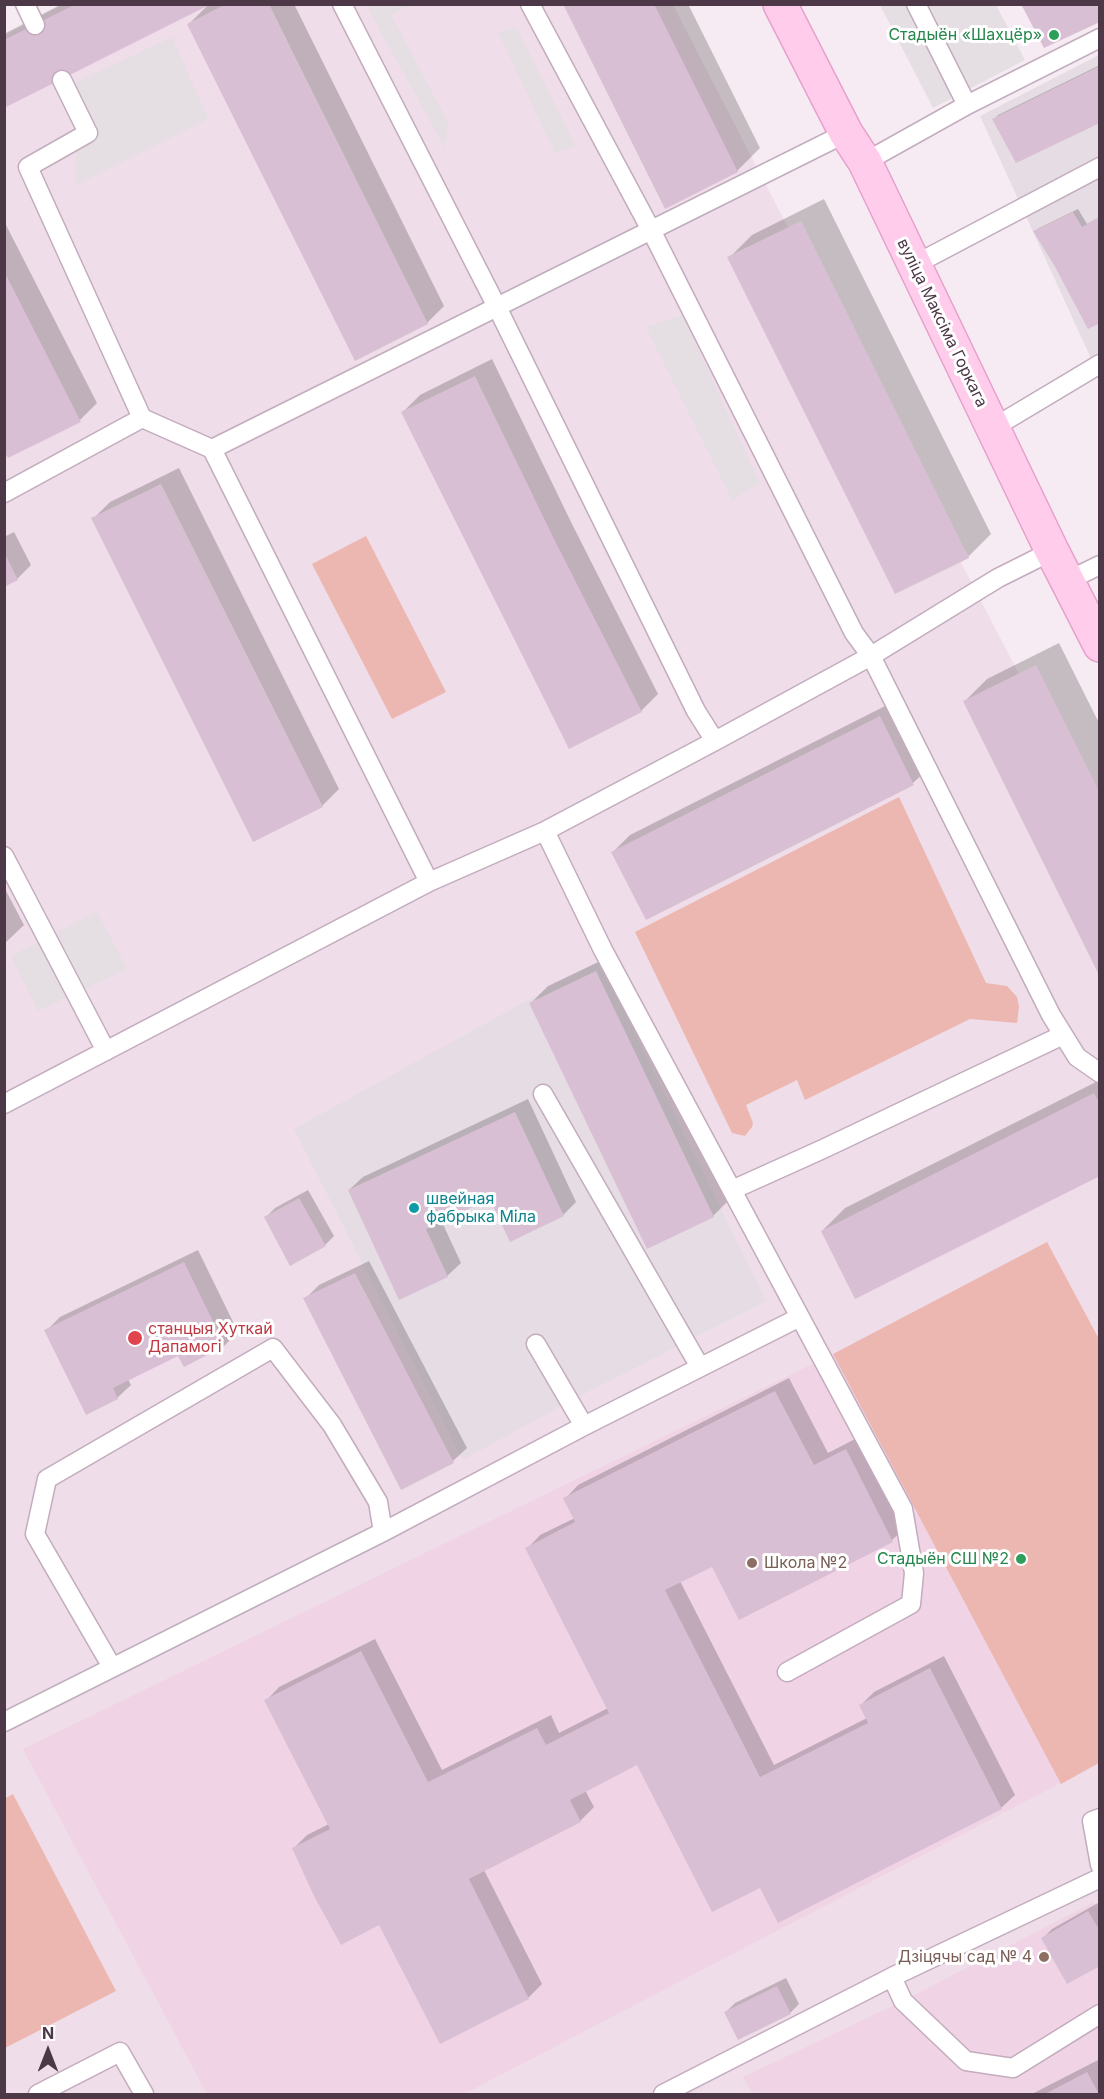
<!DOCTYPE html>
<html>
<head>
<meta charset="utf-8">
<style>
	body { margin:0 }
	#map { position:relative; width:1104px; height:2099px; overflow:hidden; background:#f7ebf3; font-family:Inter,sans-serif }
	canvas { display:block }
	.frame { position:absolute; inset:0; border:6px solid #4c3847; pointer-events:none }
	.north { position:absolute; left:18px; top:2021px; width:60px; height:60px; -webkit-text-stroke:4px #fff; paint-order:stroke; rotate:0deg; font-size:16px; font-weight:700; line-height:24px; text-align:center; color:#4c3847 }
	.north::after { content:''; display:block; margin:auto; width:21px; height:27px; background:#4c3847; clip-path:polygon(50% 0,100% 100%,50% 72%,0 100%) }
</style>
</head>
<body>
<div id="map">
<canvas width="1104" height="2099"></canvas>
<div class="frame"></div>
<div class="north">N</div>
</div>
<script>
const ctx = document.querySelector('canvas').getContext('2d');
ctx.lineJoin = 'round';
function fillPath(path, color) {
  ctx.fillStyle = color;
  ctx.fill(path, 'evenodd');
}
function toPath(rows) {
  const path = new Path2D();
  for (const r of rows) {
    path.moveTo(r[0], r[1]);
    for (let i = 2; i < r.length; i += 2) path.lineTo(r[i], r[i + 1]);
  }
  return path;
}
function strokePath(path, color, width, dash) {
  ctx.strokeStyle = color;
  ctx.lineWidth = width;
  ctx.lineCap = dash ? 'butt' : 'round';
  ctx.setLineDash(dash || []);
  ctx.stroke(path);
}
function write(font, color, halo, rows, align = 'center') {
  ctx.font = font + ' Inter,sans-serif';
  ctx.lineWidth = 6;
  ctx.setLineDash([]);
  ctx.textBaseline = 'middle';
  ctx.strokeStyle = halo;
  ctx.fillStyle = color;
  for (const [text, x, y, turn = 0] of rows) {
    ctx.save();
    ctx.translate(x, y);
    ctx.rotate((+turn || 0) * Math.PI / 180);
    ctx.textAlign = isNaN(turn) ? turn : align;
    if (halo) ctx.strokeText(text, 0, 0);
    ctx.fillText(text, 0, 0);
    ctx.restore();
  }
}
const residential = toPath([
	[64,4,673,5,1099,829,1099,2094,5,2094,5,35]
]);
const industrial = toPath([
	[1099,55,1099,376,980,116],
	[599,961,766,1301,568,1402,463,1460,294,1129]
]);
const education = toPath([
	[1047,1242,1099,1341,1099,1763,464,2094,207,2094,23,1749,833,1354],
	[1094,1902,1099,1912,1099,2094,753,2094,743,2077,903,2001]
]);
const green = toPath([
	[366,536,446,692,392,719,312,564],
	[899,797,986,983,1007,986,1017,997,1019,1006,1017,1023,970,1019,805,1100,797,1080,746,1105,753,1123,752,1127,745,1136,732,1133,635,932],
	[1047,1242,1100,1341,1099,1763,1061,1784,833,1354],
	[13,1794,116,1991,5,2048,4,1799]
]);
const parking = toPath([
	[366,5,410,5,391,15,448,122,445,148],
	[880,5,996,5,1025,60,933,108],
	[517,28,576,146,555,153,498,32],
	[172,37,208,119,76,185,75,83],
	[682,315,760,483,732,500,646,327],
	[97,912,127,969,38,1011,11,956]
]);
const shadow = toPath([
	[62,4,294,4,444,306,427,323,189,24,208,5,4,107,4,34],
	[565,4,688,4,760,148,737,171],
	[1100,65,1100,121,994,120,998,115],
	[824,199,991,534,968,557,729,258,752,235],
	[1078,209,1087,224,1100,217,1100,321,1056,265,1035,232,1039,228],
	[4,221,97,403,80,420,4,448],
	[492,359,571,522,658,694,641,711,403,412,420,395],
	[179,468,339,789,322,806,93,519,110,502],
	[14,532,31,565,17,579,4,586,4,537],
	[1059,643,1100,725,1100,973,964,702,987,679],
	[897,700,931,766,913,783,646,918,613,852,630,835],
	[4,887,24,925,4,944],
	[613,955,731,1198,713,1216,530,1004,548,986],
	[1100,1080,1100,1175,822,1231,845,1208],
	[528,1099,576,1202,563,1215,491,1197,441,1220,461,1263,447,1276,349,1190,363,1177],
	[308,1190,334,1236,325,1245,266,1217,275,1208],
	[198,1250,238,1332,225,1345,184,1365,179,1354,128,1379,131,1385,117,1398,46,1331,60,1317],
	[369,1261,467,1448,453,1461,402,1488,305,1299,319,1285],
	[789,1378,828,1453,859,1437,906,1527,892,1540,740,1618,712,1565,680,1581,774,1765,867,1718,861,1705,874,1692,944,1656,1015,1795,1001,1808,761,1886,638,1763,585,1790,594,1807,580,1821,484,1870,542,1984,529,1997,440,2042,380,1923,294,1848,307,1835,329,1824,266,1701,279,1687,375,1639,442,1770,551,1715,559,1733,608,1708,527,1549,540,1535,575,1518,565,1499,578,1485],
	[1098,1903,1100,1906,1100,1964,1043,1938,1052,1929],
	[786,1978,799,2004,790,2013,726,2012,735,2003],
	[1100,2059,1100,2094,1032,2094]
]);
const building = toPath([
	[76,4,211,4,4,108,4,40],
	[226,4,269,4,428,324,355,361,187,24],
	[563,4,654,4,738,172,665,209],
	[1021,4,1100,4,1100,22,1044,48],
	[1100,66,1100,123,1016,163,992,119],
	[1073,212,1082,227,1100,217,1100,323,1088,329,1054,265,1033,231],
	[801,221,969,558,895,594,727,257],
	[4,271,81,422,8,458,4,451],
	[475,376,554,539,642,712,569,749,401,412],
	[161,484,323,807,253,842,91,518],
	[4,552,18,580,4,587],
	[1036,665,1100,793,1100,977,963,701],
	[880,716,914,785,646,920,611,852],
	[596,971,714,1217,647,1249,529,1003],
	[1094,1093,1100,1104,1100,1176,855,1299,821,1231],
	[515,1112,564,1216,510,1242,490,1199,426,1229,448,1277,399,1300,348,1190],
	[299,1198,326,1246,290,1266,264,1217],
	[184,1262,225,1346,184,1367,178,1356,113,1388,118,1399,86,1415,44,1330],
	[355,1273,454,1463,401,1490,303,1298],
	[775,1391,814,1465,846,1449,893,1542,739,1620,712,1567,665,1590,760,1777,868,1723,859,1705,930,1668,1002,1809,778,1923,760,1888,712,1912,637,1765,570,1800,581,1822,469,1879,529,1999,440,2044,379,1925,341,1945,314,1896,292,1848,330,1829,264,1700,361,1651,428,1782,537,1728,546,1745,609,1713,525,1548,575,1522,563,1498],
	[1088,1911,1100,1931,1100,1966,1067,1984,1041,1938],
	[777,1986,791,2014,738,2040,724,2012],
	[1087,2072,1099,2094,1045,2094]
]);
const lane = toPath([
	[25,4,35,25],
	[342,4,497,307,696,711,715,741],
	[530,4,651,230,854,633,871,656,1051,1015,1077,1057,1100,1073],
	[916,4,967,105],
	[62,80,88,133,28,167,142,418],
	[865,162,967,105,1100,38],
	[914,265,1100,167],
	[993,428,1100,364],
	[212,449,846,133],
	[4,493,142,418,212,449,429,882],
	[1067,581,1100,565],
	[545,831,603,950,903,1509,914,1573,911,1604,787,1672],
	[4,856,106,1051],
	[543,1094,700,1367],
	[4,1104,429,882,545,831,715,741,871,656,998,578,1052,551],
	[732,1190,823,1149,1063,1035],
	[536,1344,584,1426],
	[112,1667,35,1534,47,1479,273,1348,332,1425,378,1502,383,1532],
	[4,1722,383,1532,584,1426,800,1317],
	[1100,1818,1092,1821,1100,1865],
	[892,1977,903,2001,966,2061,1013,2068,1100,2014],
	[38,2094,120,2052,144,2094],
	[663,2094,892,1977,1100,1878]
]);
const secondary = toPath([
	[780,4,846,133,865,162,1052,551,1100,645]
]);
const markers = [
	[1054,35,6,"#2e9e5b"],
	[414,1208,6,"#0f9aa8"],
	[135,1338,8,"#e0444e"],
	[1021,1559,6,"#2e9e5b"],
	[752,1563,6,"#8d6e63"],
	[1044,1957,6,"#8d6e63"]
];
const leisureNames = [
	["Стадыён «Шахцёр»",1042,35],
	["Стадыён СШ №2",1009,1559]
];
const streetNames = [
	["вуліца Максіма Горкага",942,323,64]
];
const cultureNames = [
	["швейная",426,1199],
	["фабрыка Міла",426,1217]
];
const healthNames = [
	["станцыя Хуткай",148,1329],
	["Дапамогі",148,1347]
];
const educationNames = [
	["Школа №2",764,1563],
	["Дзіцячы сад № 4",1032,1957,"right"]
];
fillPath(residential, '#efdde9');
fillPath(industrial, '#e6dce4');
fillPath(education, '#f0d4e6');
fillPath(green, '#edb7b1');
fillPath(parking, '#e5dfe4');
fillPath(shadow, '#0003');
fillPath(building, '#d9bfd3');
strokePath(lane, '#c3acbd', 21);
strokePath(secondary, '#e6a0cb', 36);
strokePath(lane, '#fff', 18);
strokePath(secondary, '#ffcdeb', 33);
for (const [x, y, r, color] of markers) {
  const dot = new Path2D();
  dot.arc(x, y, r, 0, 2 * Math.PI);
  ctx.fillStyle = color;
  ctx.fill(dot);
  strokePath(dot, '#fff', 2);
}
write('16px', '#27864d', '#fff', leisureNames, 'right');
write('16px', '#4c3847', '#fff', streetNames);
write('16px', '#0d838f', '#fff', cultureNames, 'left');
write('16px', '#be3a42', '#fff', healthNames, 'left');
write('16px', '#785e54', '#fff', educationNames, 'left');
</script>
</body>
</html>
